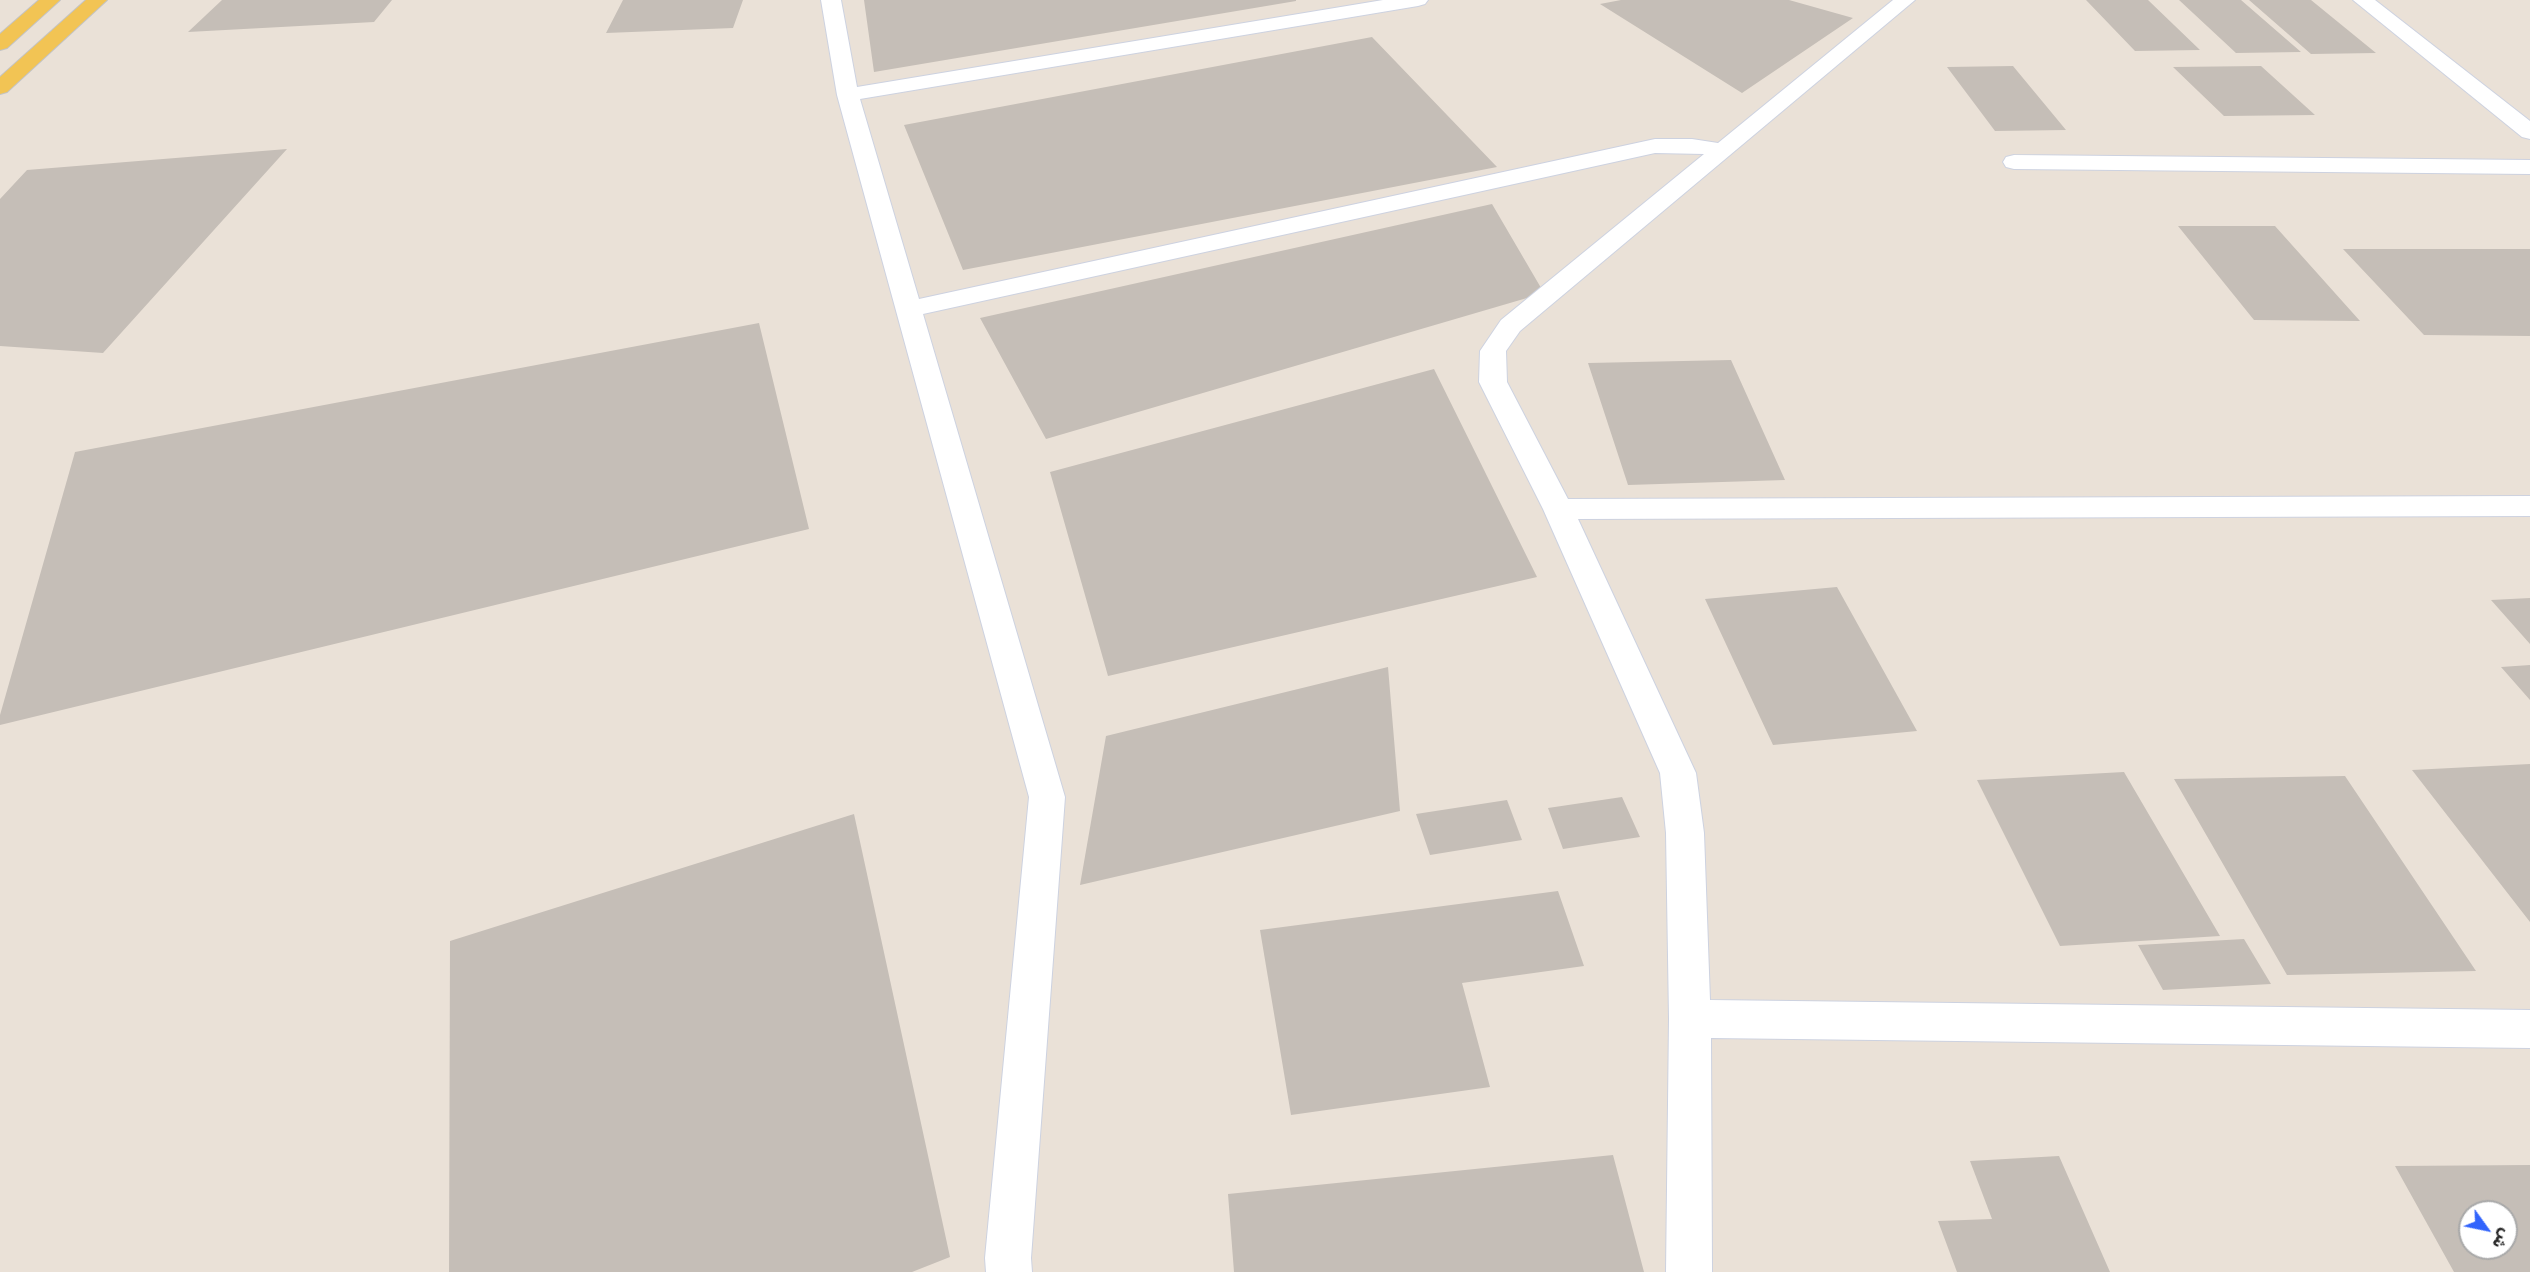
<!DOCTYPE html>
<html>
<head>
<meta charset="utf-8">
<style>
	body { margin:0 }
	#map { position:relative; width:2530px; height:1272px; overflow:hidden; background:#eae1d7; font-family:Rubik,"Noto Naskh Arabic",sans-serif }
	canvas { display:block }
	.north { position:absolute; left:2458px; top:1200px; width:60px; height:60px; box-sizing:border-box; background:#fff; border:2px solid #a9a9a9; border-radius:50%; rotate:123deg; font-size:16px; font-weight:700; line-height:24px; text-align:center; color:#272727 }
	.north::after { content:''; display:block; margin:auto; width:21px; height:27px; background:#3264fc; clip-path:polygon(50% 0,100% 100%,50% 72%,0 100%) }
</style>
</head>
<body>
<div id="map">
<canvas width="2530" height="1272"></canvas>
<div class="north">ش</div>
</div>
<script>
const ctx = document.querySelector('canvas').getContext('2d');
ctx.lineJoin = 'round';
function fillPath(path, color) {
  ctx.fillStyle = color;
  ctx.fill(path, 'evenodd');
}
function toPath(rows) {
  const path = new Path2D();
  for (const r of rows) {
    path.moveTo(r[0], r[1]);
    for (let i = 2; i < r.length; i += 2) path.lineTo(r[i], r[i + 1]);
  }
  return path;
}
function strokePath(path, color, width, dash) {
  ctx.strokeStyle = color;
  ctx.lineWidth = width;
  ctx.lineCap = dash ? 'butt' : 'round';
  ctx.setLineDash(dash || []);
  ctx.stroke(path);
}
const building = toPath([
	[222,0,392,0,374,22,188,32],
	[623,0,743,0,733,28,606,33],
	[864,0,1296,0,1296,1,874,72],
	[1621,0,1789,0,1853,18,1742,93,1600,4],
	[2086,0,2148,0,2200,50,2135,51],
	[2179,0,2241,0,2301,52,2236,53],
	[2249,0,2311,0,2376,53,2311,54],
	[1372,37,1497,167,963,270,904,125],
	[2013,66,2066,130,1995,131,1947,67],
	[2261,66,2315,115,2224,116,2173,67],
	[287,149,103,353,0,346,0,199,27,170],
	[1492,204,1544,293,1046,439,980,318],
	[2178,226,2275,226,2360,321,2254,320],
	[2343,249,2530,249,2530,336,2424,335],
	[759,323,809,529,0,725,0,715,75,452],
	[1731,360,1785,480,1628,485,1588,363],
	[1434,369,1537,577,1108,676,1050,472],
	[1837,587,1917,731,1773,745,1705,599],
	[2530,598,2530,644,2491,600],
	[2530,665,2530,700,2501,667],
	[1388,667,1400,811,1080,885,1106,736],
	[2530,764,2530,922,2412,770],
	[2124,772,2220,936,2060,946,1977,780],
	[2345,776,2476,971,2287,975,2174,779],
	[1622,797,1640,837,1563,849,1548,808],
	[1507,800,1522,840,1430,855,1416,814],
	[854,814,950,1257,912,1272,449,1272,450,941],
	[1558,891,1584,966,1462,983,1490,1087,1291,1115,1260,930],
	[2244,939,2271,984,2163,990,2138,945],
	[1613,1155,1644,1272,1234,1272,1228,1194],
	[2059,1156,2110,1272,1957,1272,1938,1221,1992,1219,1970,1161],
	[2530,1165,2530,1272,2454,1272,2395,1166],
	[2470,1212,2506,1212,2506,1248,2470,1248]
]);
const street = toPath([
	[821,0,841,0,857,87,1383,0,1428,0,1425,4,1418,6,860,99,919,299,1655,139,1692,139,1718,143,1893,0,1915,0,1520,331,1506,351,1507,382,1568,499,2530,496,2530,516,1578,519,1696,773,1704,833,1710,1000,2530,1010,2530,1048,1711,1038,1712,1272,1666,1272,1669,1019,1666,833,1660,773,1543,509,1479,382,1480,351,1501,320,1704,154,1655,153,923,314,1065,797,1031,1258,1032,1272,986,1272,985,1258,1029,797,837,95,821,0],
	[2353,0,2375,0,2530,121,2530,139,2522,137,2353,0],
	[2014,155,2530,160,2530,174,2014,169,2006,167,2003,162,2006,157,2014,155]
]);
const primary = toPath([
	[39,0,60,0,7,48,0,50,0,34,39,0],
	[86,0,107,0,7,92,0,94,0,77,86,0]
]);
fillPath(building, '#c5beb7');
strokePath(street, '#cdd2e0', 2);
strokePath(primary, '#c3c3c3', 2);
fillPath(street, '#fff');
fillPath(primary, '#f2c454');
</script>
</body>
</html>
